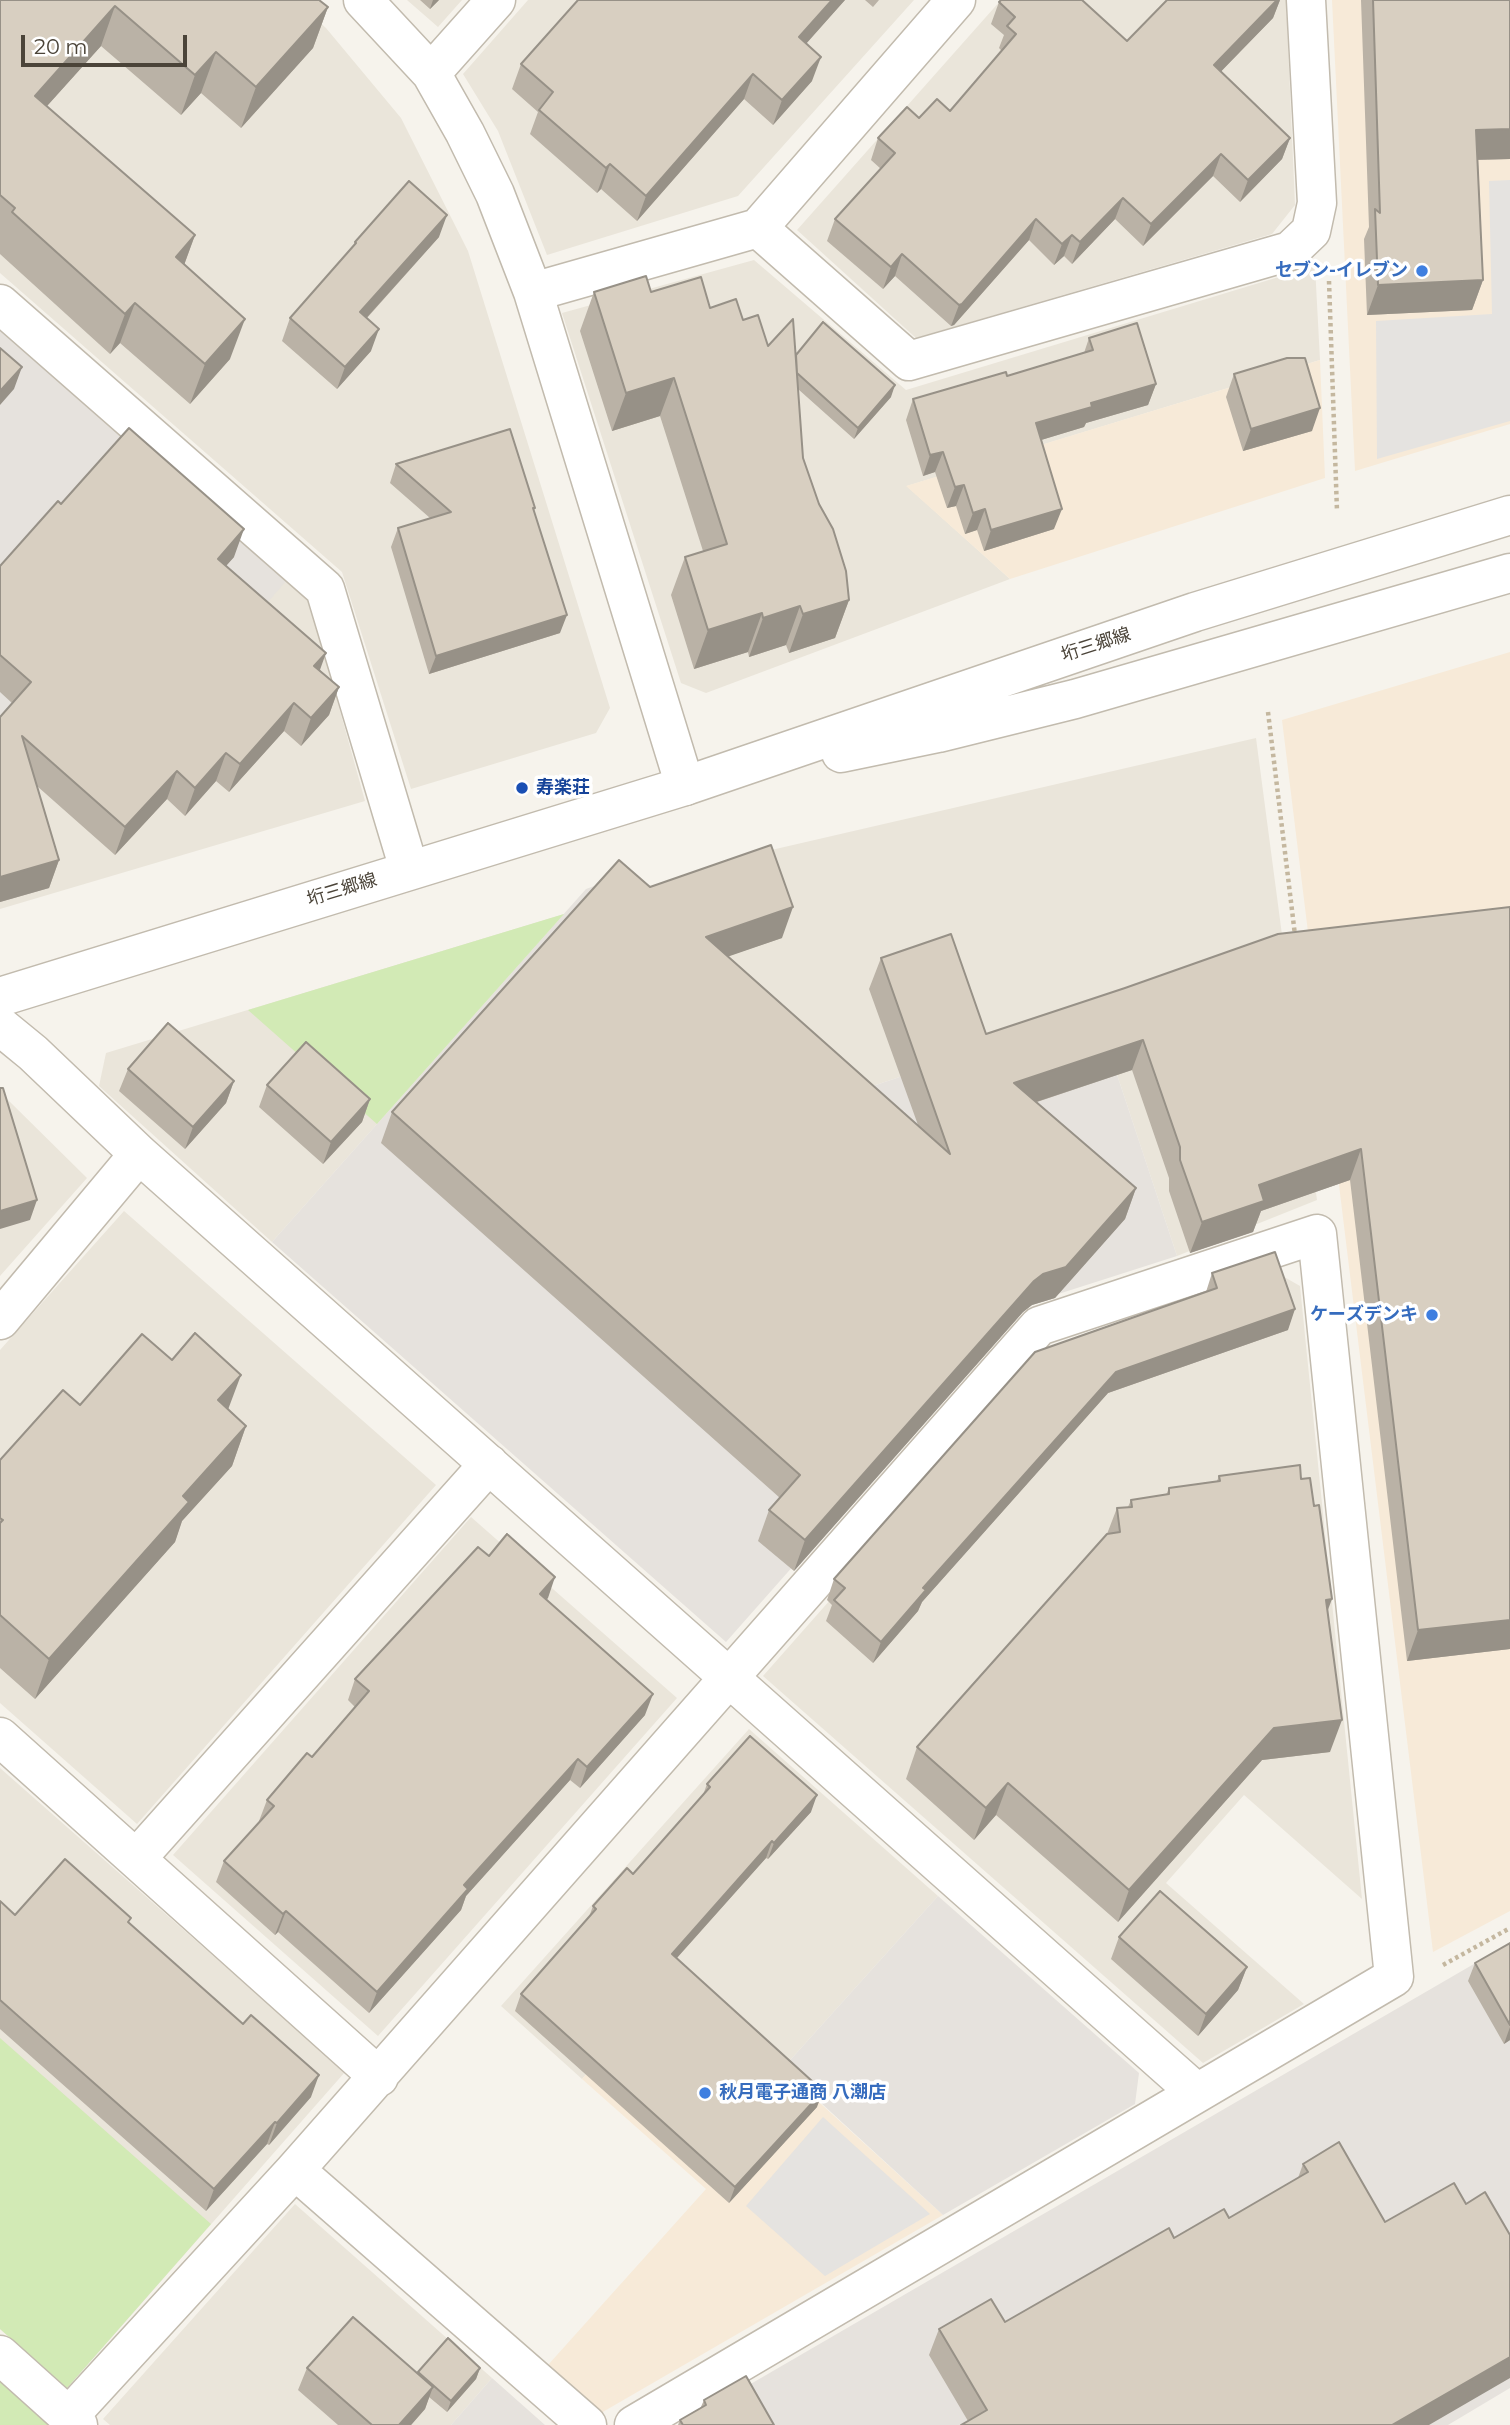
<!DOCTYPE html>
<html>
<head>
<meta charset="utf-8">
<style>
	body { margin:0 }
	#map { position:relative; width:1510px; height:2425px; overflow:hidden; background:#f6f3ec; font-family:Montserrat,sans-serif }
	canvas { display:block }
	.scale { position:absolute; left:21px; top:35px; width:166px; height:32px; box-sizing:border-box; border:4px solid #4b4439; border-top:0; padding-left:9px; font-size:21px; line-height:24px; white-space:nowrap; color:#4b4439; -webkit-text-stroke:5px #fff; paint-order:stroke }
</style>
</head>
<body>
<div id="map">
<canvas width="1510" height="2425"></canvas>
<div class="scale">20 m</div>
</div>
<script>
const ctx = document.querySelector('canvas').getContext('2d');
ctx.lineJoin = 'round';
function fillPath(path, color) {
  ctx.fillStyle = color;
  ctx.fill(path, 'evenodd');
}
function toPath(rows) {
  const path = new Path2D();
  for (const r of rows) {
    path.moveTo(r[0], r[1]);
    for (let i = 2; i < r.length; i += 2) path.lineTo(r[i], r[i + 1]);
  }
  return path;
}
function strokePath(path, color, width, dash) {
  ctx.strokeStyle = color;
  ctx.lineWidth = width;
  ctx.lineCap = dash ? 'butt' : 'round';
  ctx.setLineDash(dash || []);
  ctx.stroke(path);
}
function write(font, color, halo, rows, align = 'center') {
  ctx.font = font + ' Montserrat,"Noto Sans JP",sans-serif';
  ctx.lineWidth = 7;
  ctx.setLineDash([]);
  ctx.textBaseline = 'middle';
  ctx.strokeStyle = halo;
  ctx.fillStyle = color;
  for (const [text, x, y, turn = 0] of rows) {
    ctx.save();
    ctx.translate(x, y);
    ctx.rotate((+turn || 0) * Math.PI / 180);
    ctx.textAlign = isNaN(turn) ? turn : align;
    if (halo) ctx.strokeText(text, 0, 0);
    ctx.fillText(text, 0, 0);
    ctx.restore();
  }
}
const residential = toPath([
	[0,0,295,0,326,28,401,118,468,251,610,708,596,733,411,789,342,572,0,273],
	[407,0,462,0,438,27],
	[528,0,914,0,738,196,547,255,498,131,463,74],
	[1001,0,1286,0,1295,205,1272,234,916,338,797,230],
	[754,260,906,390,1315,266,1320,360,907,486,1010,579,706,693,681,683,562,313],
	[288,579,309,599,365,801,0,909,0,801],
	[1256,738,1317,1200,1177,1256,1096,1011,855,1092,626,894,767,851],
	[564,914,272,1242,99,1086,106,1053],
	[0,1097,6,1098,87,1178,0,1276],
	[124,1211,436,1485,137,1824,0,1703,0,1350],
	[1272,1270,1300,1286,1362,1899,1244,1795,1166,1883,1304,2004,1203,2063,763,1676,1056,1344],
	[471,1517,677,1698,378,2036,173,1855],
	[749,1729,938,1896,783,2068,677,1974,582,2079,501,2006],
	[0,1768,345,2072,67,2388,0,2329],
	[295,2204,492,2378,451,2425,110,2425,103,2419]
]);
const commercial = toPath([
	[1332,0,1510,0,1510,424,1355,471],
	[1320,360,1325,478,1010,579,906,486],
	[1510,652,1510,1911,1433,1952,1282,720],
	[677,1973,943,2215,601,2413,548,2365,706,2189,582,2079]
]);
const industrial = toPath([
	[0,330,288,579,212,666,0,801],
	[611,880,855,1092,1096,1011,1177,1256,1024,1305,726,1642,272,1242,586,889],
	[938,1896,1139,2073,1135,2104,943,2215,783,2068],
	[1510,1943,1510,2388,1448,2425,680,2425],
	[492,2378,545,2425,451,2425]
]);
const green = toPath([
	[564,914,377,1124,248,1010],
	[0,2038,211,2224,67,2388,0,2329],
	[0,2374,57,2425,0,2425]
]);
const parking = toPath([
	[1510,180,1510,421,1377,459,1376,321,1492,314,1489,181],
	[823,2117,930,2214,825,2276,746,2206]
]);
const path = toPath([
	[1329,281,1337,511],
	[1268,712,1295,935],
	[1443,1965,1510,1928]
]);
const minor = toPath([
	[363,0,431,73,465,133,495,194,533,292,685,786],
	[431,73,496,0],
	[758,228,909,361,1290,251,1311,231,1317,203,1306,0],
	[533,292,758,228,956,0],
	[0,304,325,589,409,869],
	[0,1026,33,1053,139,1154,1197,2093],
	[0,1320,139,1154],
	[0,1737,136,1859],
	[379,2077,136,1859,489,1464],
	[0,2355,78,2425],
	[69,2416,295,2170],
	[587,2425,295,2170,1039,1326,1317,1234,1394,1977,634,2425]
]);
const tertiary = toPath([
	[841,753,938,733,1075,699,1510,573],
	[0,997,685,786,1195,612,1510,515]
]);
const wall = toPath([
	[0,0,328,7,313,48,241,128,201,93,181,115,101,46,47,106,195,235,184,265,230,359,190,404,120,343,110,354,0,254],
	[420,0,439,0,430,9],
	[578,0,845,0,806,43,812,81,773,125,744,99,637,221,601,189,597,193,530,134,538,112,512,89,521,64],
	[865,0,879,0,873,7],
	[1167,0,1280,0,1273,18,1221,71,1290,138,1282,159,1240,202,1213,176,1143,246,1115,219,1072,264,1064,256,1054,265,1029,240,954,325,951,326,895,276,883,289,827,241,835,219,881,169,871,160,878,138,919,118,950,111,1002,51,999,48,1004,35,991,24,999,2,1127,41],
	[1361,0,1510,0,1510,159,1478,160,1483,280,1472,310,1367,315,1364,239,1369,227],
	[439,237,367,318,371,351,337,389,282,341,290,318,353,247,355,242],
	[594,292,651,292,710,308,743,320,768,346,796,355,891,397,854,439,798,389,803,458,849,600,835,638,789,653,786,645,749,657,748,652,694,669,671,595,685,557,703,551,660,416,612,431,580,331],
	[1089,338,1156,384,1148,405,1086,423,1084,427,1041,440,1054,529,984,551,977,530,965,534,956,506,947,508,935,472,923,476,906,420,913,399,1007,376,1084,353],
	[1234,374,1312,431,1243,451,1226,397],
	[396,464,535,508,534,511,560,633,429,674,391,547,398,528,430,518,390,483],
	[61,504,234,557,226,566,320,670,339,687,329,715,301,746,284,731,229,792,216,781,185,816,167,799,115,855,37,786,59,860,49,888,0,902,0,717,12,703,0,692,0,566],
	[650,887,782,938,728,956,918,1125,869,989,881,958,986,1034,1510,907,1510,1649,1407,1661,1350,1180,1261,1211,1253,1232,1190,1253,1169,1191,1169,1178,1132,1070,1037,1102,1136,1188,1125,1219,1055,1298,1032,1305,1023,1312,794,1571,758,1541,769,1510,780,1498,381,1143,392,1112],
	[128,1069,234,1081,226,1103,185,1149,119,1091],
	[267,1085,370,1099,362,1122,323,1164,259,1107],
	[1212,1273,1288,1330,1108,1393,922,1602,918,1611,873,1663,826,1621,832,1605,827,1600,834,1579,1206,1292],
	[80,1405,228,1409,246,1426,232,1466,182,1521,175,1542,35,1699,0,1668,0,1460],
	[1219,1476,1301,1479,1328,1610,1330,1752,1262,1760,1118,1922,996,1815,974,1840,906,1779,917,1747,1107,1534,1117,1508,1128,1507,1131,1500,1166,1495,1169,1488,1217,1481],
	[489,1556,548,1598,546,1599,645,1715,580,1788,570,1780,466,1896,461,1910,369,2013,278,1932,275,1935,216,1882,224,1861,260,1821,259,1821,267,1800,312,1757,355,1707,348,1700,355,1679],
	[707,1784,811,1812,768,1859,766,1858,677,1958,817,2107,729,2203,515,2011,521,1994,589,1917,593,1906,633,1874,703,1795],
	[0,1901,15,1915,129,1923,311,2097,269,2145,267,2144,206,2211,0,2029],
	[1119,1937,1247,1967,1238,1990,1198,2036,1111,1959],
	[1510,1943,1510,2040,1504,2044,1468,1981,1475,1963],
	[1339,2142,1429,2425,968,2421,929,2355,939,2329,1005,2322,1174,2238,1229,2218,1298,2178,1303,2164],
	[307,2368,417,2373,480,2368,476,2379,447,2412,429,2397,425,2409,411,2425,338,2425,298,2390],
	[704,2400,774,2425,678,2425,680,2420,700,2409]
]);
const shadedWall = toPath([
	[433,0,439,0,430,9],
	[832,0,845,0,790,62,799,37],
	[1277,0,1280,0,1273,18,1206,87,1214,65],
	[115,6,101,46,20,136,35,96],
	[328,7,313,48,241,128,256,87],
	[216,52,201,93,181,115,195,75],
	[821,57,812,81,773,125,782,100],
	[753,74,744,99,637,221,646,196],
	[1510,129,1510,159,1466,160,1476,130],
	[1290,138,1282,159,1240,202,1248,180],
	[1221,154,1213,176,1143,246,1151,224],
	[610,164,601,189,597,193,606,168],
	[1123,198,1115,219,1072,264,1080,242],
	[447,215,439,237,352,334,360,312],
	[1036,219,1029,240,954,325,951,326,959,305],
	[195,235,180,276,176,257],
	[1072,235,1064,256,1054,265,1062,244],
	[902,254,895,276,883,289,891,267],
	[1483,280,1472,310,1367,315,1378,285],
	[135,303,120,343,110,354,125,314],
	[245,319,230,359,190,404,205,364],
	[379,329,371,351,337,389,345,367],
	[22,367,14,389,0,405,0,391],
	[674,378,660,416,612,431,626,393],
	[1156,384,1148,405,1086,423,1084,427,1028,444,1036,423,1091,403],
	[895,385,891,397,854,439,858,428],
	[1320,408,1312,431,1243,451,1251,429],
	[943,452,935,472,923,476,930,455],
	[964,485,956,506,947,508,955,487],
	[985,509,977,530,965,534,973,513],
	[1062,509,1054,529,984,551,991,530],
	[244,529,234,557,207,587,218,559],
	[849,600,835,638,789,653,803,614],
	[800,606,786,645,749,657,763,618],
	[762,613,748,652,694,669,708,630],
	[567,615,560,633,429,674,436,656],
	[326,653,316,681,314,666],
	[339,687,329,715,301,746,311,718],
	[294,703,284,731,229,792,240,764],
	[226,753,216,781,185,816,195,788],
	[177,771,167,799,115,855,125,827],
	[59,860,49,888,0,902,0,877],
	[793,907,782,938,695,968,706,937],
	[1143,1040,1132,1070,1003,1113,1014,1083],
	[234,1081,226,1103,185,1149,193,1127],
	[370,1099,362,1122,323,1164,331,1142],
	[1361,1149,1350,1180,1261,1211,1253,1232,1190,1253,1202,1222,1259,1185],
	[1136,1188,1125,1219,1055,1298,1032,1305,1023,1312,794,1571,805,1540,1034,1281],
	[37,1200,30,1220,0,1229,0,1211],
	[1295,1309,1288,1330,1108,1393,922,1602,918,1611,873,1663,881,1642,923,1588,1116,1372],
	[241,1375,226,1415,218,1400],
	[246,1426,232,1466,182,1521,175,1542,35,1699,49,1659,183,1496],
	[555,1577,548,1598,532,1615,540,1594],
	[1332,1599,1320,1631,1326,1600],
	[1510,1620,1510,1649,1407,1661,1418,1630],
	[653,1694,645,1715,580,1788,587,1767],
	[1342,1720,1330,1752,1262,1760,1118,1922,1129,1890,1274,1728],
	[578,1759,570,1780,466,1896,461,1910,369,2013,377,1992,464,1885],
	[1008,1783,996,1815,974,1840,986,1808],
	[817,1795,811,1812,768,1859,774,1843],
	[772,1841,766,1858,666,1970,672,1954],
	[286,1911,278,1932,275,1935,283,1914],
	[1247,1967,1238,1990,1198,2036,1206,2014],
	[1510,2027,1510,2040,1504,2044],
	[319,2075,311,2097,269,2145,277,2123],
	[823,2091,817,2107,729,2203,735,2187],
	[275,2122,267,2144,206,2211,214,2189],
	[1510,2357,1510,2378,1429,2425,1392,2425],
	[480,2368,476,2379,447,2412,451,2401],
	[433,2387,425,2409,411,2425,399,2425]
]);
const building = toPath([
	[0,0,319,0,328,7,256,87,216,52,195,75,115,6,35,96,195,235,176,257,245,319,205,364,135,303,125,314,12,212,15,208,0,195,0,0],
	[578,0,832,0,799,37,821,57,782,100,753,74,646,196,610,164,606,168,539,110,553,92,521,64,578,0],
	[1001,0,1082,0,1127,41,1167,0,1277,0,1214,65,1290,138,1248,180,1221,154,1151,224,1123,198,1080,242,1072,235,1062,244,1036,219,962,304,959,305,902,254,891,267,835,219,895,153,878,138,907,107,919,118,937,99,950,111,1016,34,1007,26,1015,17,999,2,1001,0],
	[1373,0,1510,0,1510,129,1476,130,1483,280,1378,285,1375,209,1380,213,1373,0],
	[409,181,447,215,360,312,379,329,345,367,290,318,356,243,355,242,409,181],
	[646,276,651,292,701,277,710,308,736,299,743,320,758,315,768,346,793,319,803,458,819,504,833,529,846,571,849,600,803,614,800,606,763,618,762,613,708,630,685,557,727,544,674,378,626,393,594,292,646,276],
	[823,322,895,385,858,428,797,373,796,355,823,322],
	[1137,323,1156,384,1091,403,1092,407,1036,423,1062,509,991,530,985,509,973,513,964,485,955,487,943,452,930,455,913,399,1006,372,1007,376,1093,350,1089,338,1137,323],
	[0,348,22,367,0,391,0,348],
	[1287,358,1305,358,1320,408,1251,429,1234,374,1287,358],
	[129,428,244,529,218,559,326,653,314,666,339,687,311,718,294,703,240,764,226,753,195,788,177,771,125,827,22,736,59,860,0,877,0,717,31,682,0,655,0,566,58,501,61,504,129,428],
	[510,429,535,508,533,508,567,615,436,656,398,528,451,512,396,464,510,429],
	[771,845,793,907,706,937,950,1154,881,958,951,934,986,1034,1125,988,1278,934,1510,907,1510,1620,1418,1630,1361,1149,1259,1185,1264,1201,1202,1222,1180,1160,1180,1147,1143,1040,1014,1083,1136,1188,1066,1267,1043,1274,1034,1281,805,1540,769,1510,800,1475,392,1112,619,860,650,887,771,845],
	[168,1023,234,1081,193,1127,128,1069,168,1023],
	[306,1042,370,1099,331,1142,267,1085,306,1042],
	[0,1088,3,1088,37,1200,0,1211,0,1088],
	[1275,1252,1295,1309,1116,1372,923,1588,926,1590,881,1642,834,1600,845,1588,834,1579,1035,1352,1217,1288,1212,1273,1275,1252],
	[195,1333,241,1375,218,1400,246,1426,183,1496,189,1502,49,1659,0,1615,0,1523,3,1520,0,1518,0,1460,63,1390,80,1405,142,1334,172,1360,195,1333],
	[1300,1465,1301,1479,1310,1478,1314,1506,1319,1505,1332,1599,1326,1600,1342,1720,1274,1728,1129,1890,1008,1783,986,1808,917,1747,1107,1534,1120,1532,1117,1508,1132,1507,1131,1500,1169,1494,1169,1488,1220,1481,1219,1476,1300,1465],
	[507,1534,555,1577,540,1594,653,1694,587,1767,578,1759,464,1885,468,1889,377,1992,286,1911,283,1914,224,1861,274,1806,267,1800,307,1753,312,1757,369,1691,355,1679,478,1547,489,1556,507,1534],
	[750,1736,817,1795,774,1843,772,1841,672,1954,823,2091,735,2187,521,1994,596,1909,593,1906,627,1868,633,1874,710,1787,707,1784,750,1736],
	[65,1859,131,1918,128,1922,243,2024,251,2015,319,2075,277,2123,275,2122,214,2189,0,2000,0,1901,15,1915,65,1859],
	[1160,1891,1247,1967,1206,2014,1119,1937,1160,1891],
	[1510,1943,1510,2025,1475,1963,1510,1943],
	[1339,2142,1385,2222,1454,2183,1466,2204,1485,2192,1510,2235,1510,2357,1392,2425,961,2425,987,2410,939,2329,991,2299,1005,2322,1169,2228,1174,2238,1224,2209,1229,2218,1308,2172,1303,2164,1339,2142],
	[353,2317,433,2387,399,2425,372,2425,307,2368,353,2317],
	[448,2338,480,2368,451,2401,418,2372,448,2338],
	[746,2376,774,2425,683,2425,680,2420,706,2405,704,2400,746,2376]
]);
const markers = [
	[1422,271,7,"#3f7fe0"],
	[522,788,7,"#1a4fb4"],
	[1432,1315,7,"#3f7fe0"],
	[705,2093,7,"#3f7fe0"]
];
const shopNames = [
	["セブン-イレブン",1408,271],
	["ケーズデンキ",1418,1315],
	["秋月電子通商 八潮店",719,2093,"left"]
];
const streetNames = [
	["垳三郷線",1096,645,-18],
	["垳三郷線",342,890,-17]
];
const transitNames = [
	["寿楽荘",536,788]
];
fillPath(residential, '#eae5da');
fillPath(commercial, '#f7ead8');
fillPath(industrial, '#e6e2dd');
fillPath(green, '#d2eab5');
fillPath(parking, '#e5e3e0');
strokePath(minor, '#c2bbae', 41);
strokePath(tertiary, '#c2bbae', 41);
strokePath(path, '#c4b79f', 4.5, [3.5, 3.5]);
strokePath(minor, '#fff', 38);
strokePath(tertiary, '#fff', 38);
fillPath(wall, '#bab2a6');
fillPath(shadedWall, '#979187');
fillPath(building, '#d8cfc1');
strokePath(building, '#979187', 2);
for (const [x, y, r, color] of markers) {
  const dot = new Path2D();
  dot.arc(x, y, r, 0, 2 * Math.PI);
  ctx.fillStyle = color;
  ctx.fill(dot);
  strokePath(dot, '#fff', 2.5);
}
write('bold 18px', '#366cbe', '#fff', shopNames, 'right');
write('18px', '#4b4439', '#fff', streetNames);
write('bold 18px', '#164399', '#fff', transitNames, 'left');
</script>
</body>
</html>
